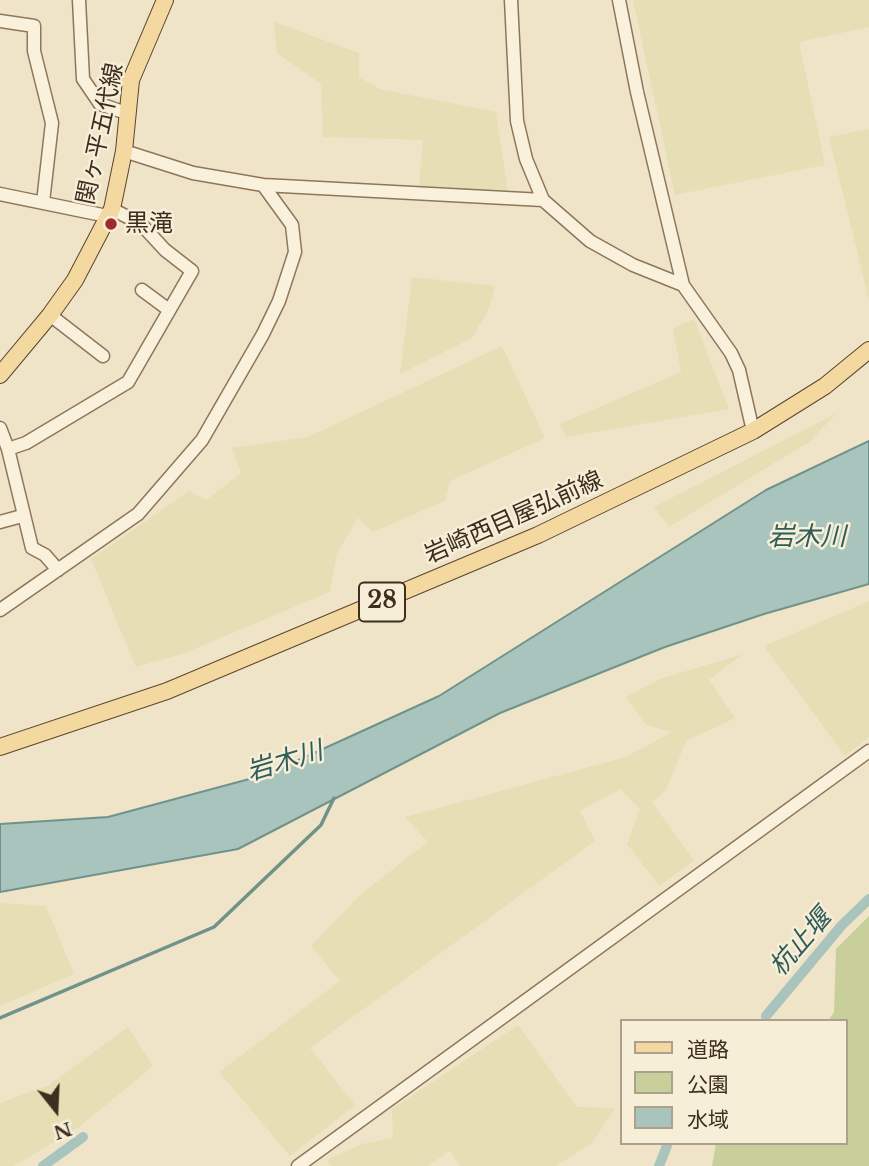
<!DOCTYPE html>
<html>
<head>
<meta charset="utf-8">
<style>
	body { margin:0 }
	#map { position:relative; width:869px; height:1166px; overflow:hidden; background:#f0e4c8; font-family:"Libre Baskerville","Noto Sans JP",serif }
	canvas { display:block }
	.legend { position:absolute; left:620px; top:1019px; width:228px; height:126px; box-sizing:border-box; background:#f7eed8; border:2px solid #ada18e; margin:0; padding:9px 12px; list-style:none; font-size:21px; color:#3d2e20 }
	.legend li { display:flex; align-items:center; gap:14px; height:35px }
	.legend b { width:35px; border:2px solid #ada18e }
	.north { position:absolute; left:21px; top:1075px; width:70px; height:70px; -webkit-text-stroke:5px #f7eed8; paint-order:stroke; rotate:162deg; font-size:19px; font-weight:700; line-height:28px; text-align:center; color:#3d2e20 }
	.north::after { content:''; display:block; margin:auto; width:24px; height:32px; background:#3d2e20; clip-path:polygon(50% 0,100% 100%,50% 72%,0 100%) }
</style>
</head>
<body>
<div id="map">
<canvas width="869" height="1166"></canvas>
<ul class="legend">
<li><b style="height:9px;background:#f3d9a0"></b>道路</li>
<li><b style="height:19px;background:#c9cf9b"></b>公園</li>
<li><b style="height:19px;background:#a9c4bc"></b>水域</li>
</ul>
<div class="north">N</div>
</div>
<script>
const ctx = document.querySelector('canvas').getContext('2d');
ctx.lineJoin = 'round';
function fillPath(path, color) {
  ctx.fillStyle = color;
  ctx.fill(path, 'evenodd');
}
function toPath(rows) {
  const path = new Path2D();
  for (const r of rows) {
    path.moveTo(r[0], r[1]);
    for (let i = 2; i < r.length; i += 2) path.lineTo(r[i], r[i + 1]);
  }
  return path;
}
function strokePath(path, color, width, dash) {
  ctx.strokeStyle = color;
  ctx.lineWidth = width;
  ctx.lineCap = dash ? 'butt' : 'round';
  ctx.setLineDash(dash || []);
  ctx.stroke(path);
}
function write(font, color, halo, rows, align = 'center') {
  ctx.font = font + ' "Libre Baskerville","Noto Sans JP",serif';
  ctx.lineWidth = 5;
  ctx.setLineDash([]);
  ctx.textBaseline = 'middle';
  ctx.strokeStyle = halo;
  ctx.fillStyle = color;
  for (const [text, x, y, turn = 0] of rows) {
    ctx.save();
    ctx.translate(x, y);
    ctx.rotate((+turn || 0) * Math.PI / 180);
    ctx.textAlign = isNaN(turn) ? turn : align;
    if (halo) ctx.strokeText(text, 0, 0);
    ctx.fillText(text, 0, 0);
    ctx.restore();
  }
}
const farmland = toPath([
	[633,0,869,0,869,27,799,42,825,165,675,195],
	[274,22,359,53,359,77,379,89,496,112,508,192,419,186,423,140,323,137,321,84,277,53],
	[869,129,869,300,829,137],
	[412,277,495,286,489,309,472,338,400,374],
	[694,319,729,409,566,437,560,424,681,372,673,328],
	[502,346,545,438,450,481,445,501,373,532,358,518,337,553,330,592,182,654,136,667,91,559,189,491,206,500,241,473,232,448,308,437],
	[837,413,809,442,669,527,654,507],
	[869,601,869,737,845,756,764,646],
	[743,654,709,680,735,718,686,741,666,790,652,802,694,861,659,886,627,844,640,809,620,789,580,811,595,841,310,1048,355,1105,290,1156,219,1072,340,981,311,946,361,894,428,842,405,817,626,757,672,732,646,725,626,697,660,679],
	[3,903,46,906,74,974,0,1006,0,905],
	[518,1025,577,1107,615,1108,592,1143,556,1166,460,1166,450,1151,428,1166,331,1166,327,1160,362,1144,393,1138,392,1109],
	[128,1027,153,1066,79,1127,14,1166,0,1166,0,1103,49,1085]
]);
const green = toPath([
	[869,916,869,1166,712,1166,716,1143,846,1143,846,1021,828,1021,834,1012,836,949]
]);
const water = toPath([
	[869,441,869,584,764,614,665,647,500,713,238,849,0,892,0,824,108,817,268,774,439,696,766,490,869,441]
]);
const stream = toPath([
	[0,1018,214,927,321,825,334,798]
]);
const canal = toPath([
	[766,1016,842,925,869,899],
	[43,1166,83,1137],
	[659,1166,668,1143]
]);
const minor = toPath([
	[79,0,83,79,100,104,126,113],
	[511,0,517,121,526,159,543,200,590,241,633,265,683,285],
	[619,0,637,92,683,285,731,353,739,370,753,431],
	[0,21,34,26,34,51,52,123,43,202],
	[124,151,193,173,263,185,543,200],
	[0,194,107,216],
	[142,290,169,310],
	[50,315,103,356],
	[0,428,8,449,26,443,128,382,192,271,165,250,141,224,112,209],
	[8,449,32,548,45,555,58,570],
	[0,522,22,516],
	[0,610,138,514,202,440,263,334,279,301,295,252,292,225,263,185],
	[298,1166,869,751]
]);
const major = toPath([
	[0,375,50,315,75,280,112,209,124,151,131,80,165,0],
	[0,747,167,691,538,535,753,431,825,386,869,350]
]);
const markers = [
	[111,224,7,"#9e2a2b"]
];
const shields = [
	[382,602,46]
];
const shieldNames = [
	["28",382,602]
];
const streetNames = [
	["関ヶ平五代線",101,134,-78],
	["岩崎西目屋弘前線",514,518,-24]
];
const poiNames = [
	["黒滝",125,224]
];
const waterNames = [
	["岩木川",807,538],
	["岩木川",285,762,-17],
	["杭止堰",801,943,-49]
];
fillPath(farmland, '#e6deb5');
fillPath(green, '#c9cf9b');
fillPath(water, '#a9c4bc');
strokePath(water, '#6f938a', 2);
strokePath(stream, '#6f938a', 3.5);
strokePath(canal, '#a9c4bc', 10);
strokePath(minor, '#8d765c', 15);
strokePath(major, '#5b4430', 18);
strokePath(minor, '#faf1dc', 12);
strokePath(major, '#f3d9a0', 16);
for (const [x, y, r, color] of markers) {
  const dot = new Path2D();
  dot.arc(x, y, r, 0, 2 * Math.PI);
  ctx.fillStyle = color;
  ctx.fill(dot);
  strokePath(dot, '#f7eed8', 2.5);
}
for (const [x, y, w] of shields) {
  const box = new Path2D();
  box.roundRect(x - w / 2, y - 19.5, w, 39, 5);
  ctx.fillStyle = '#f7eed8';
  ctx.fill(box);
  strokePath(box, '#3d2e20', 2);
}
write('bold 23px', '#3d2e20', null, shieldNames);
write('24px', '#3d2e20', '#f7eed8', streetNames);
write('24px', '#3d2e20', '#f7eed8', poiNames, 'left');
write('italic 26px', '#2f5d5a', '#f7eed8', waterNames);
</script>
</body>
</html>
